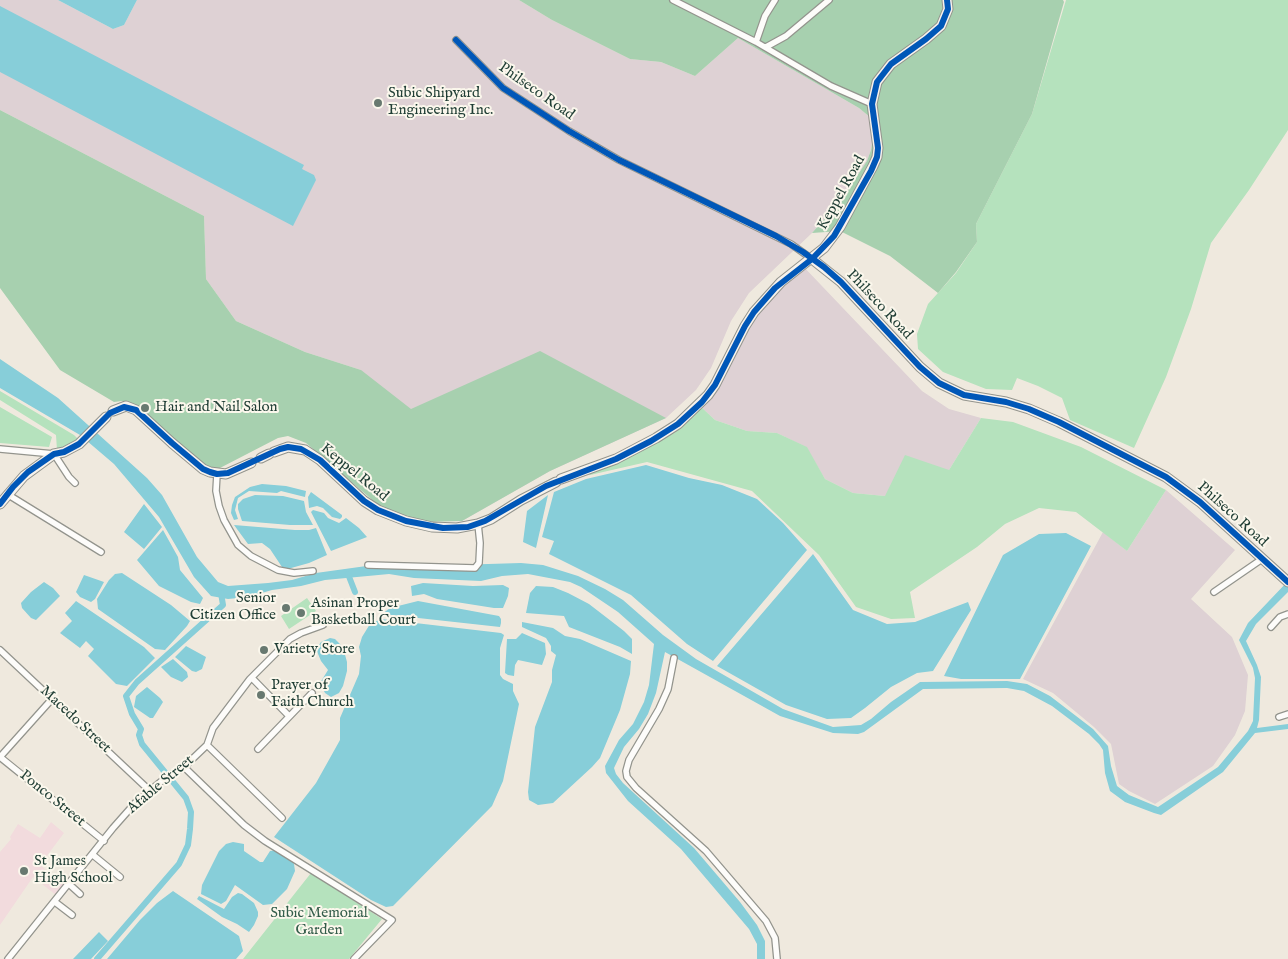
<!DOCTYPE html>
<html>
<head>
<meta charset="utf-8">
<style>
	body { margin:0 }
	canvas { display:block; background:#efe9de }
</style>
</head>
<body>
<canvas width="1288" height="959"></canvas>
<script>
const ctx = document.querySelector('canvas').getContext('2d');
ctx.lineJoin = 'round';
function fillPath(path, color) {
  ctx.fillStyle = color;
  ctx.fill(path, 'evenodd');
}
function toPath(rows) {
  const path = new Path2D();
  for (const r of rows) {
    path.moveTo(r[0], r[1]);
    for (let i = 2; i < r.length; i += 2) path.lineTo(r[i], r[i + 1]);
  }
  return path;
}
function strokePath(path, color, width, dash) {
  ctx.strokeStyle = color;
  ctx.lineWidth = width;
  ctx.lineCap = dash ? 'butt' : 'round';
  ctx.setLineDash(dash || []);
  ctx.stroke(path);
}
function write(font, color, halo, rows, align = 'center') {
  ctx.font = font + ' "IM FELL English",serif';
  ctx.lineWidth = 4;
  ctx.setLineDash([]);
  ctx.textBaseline = 'middle';
  ctx.strokeStyle = halo;
  ctx.fillStyle = color;
  for (const [text, x, y, turn = 0] of rows) {
    ctx.save();
    ctx.translate(x, y);
    ctx.rotate((+turn || 0) * Math.PI / 180);
    ctx.textAlign = isNaN(turn) ? turn : align;
    if (halo) ctx.strokeText(text, 0, 0);
    ctx.fillText(text, 0, 0);
    ctx.restore();
  }
}
const built = toPath([
	[51,822,64,833,40,865,64,885,56,895,33,877,0,925,0,852,11,839,10,837,18,824,40,838]
]);
const industrial = toPath([
	[0,0,58,0,113,29,124,25,137,0,519,0,552,20,630,59,661,62,695,76,738,38,859,108,871,118,873,137,871,150,867,161,841,200,812,233,749,293,731,321,711,368,696,390,666,418,550,471,462,521,377,504,361,370,305,352,236,321,206,279,204,216,0,110],
	[801,264,922,391,949,409,981,418,949,470,885,496,853,493,825,479,806,447,777,433,747,431,715,420,699,405,742,330],
	[1166,490,1235,550,1191,599,1232,637,1248,675,1245,711,1235,735,1213,766,1155,804,1129,791,1119,784,1111,744,1094,727,1053,693,1023,679,1103,532,1127,551]
]);
const green = toPath([
	[1066,0,1288,0,1288,130,1249,190,1211,243,1191,309,1166,377,1134,448,1070,420,1062,398,1038,386,1017,378,1012,390,986,389,943,372,918,349,917,334,928,304,956,273,977,242,976,224,1032,114],
	[0,391,74,435,78,439,65,448,57,450,56,435,0,400],
	[699,405,715,420,747,431,777,433,807,447,825,479,853,493,885,496,905,455,949,470,981,418,1013,422,1081,447,1166,490,1127,551,1076,512,1039,508,1005,524,977,547,910,592,915,618,891,619,856,607,819,555,752,491,647,462,590,475,581,467,661,437],
	[0,407,52,437,49,447,0,443],
	[307,598,316,611,289,629,281,616],
	[311,873,382,919,349,959,243,959]
]);
const forest = toPath([
	[519,0,1063,0,1064,2,1032,114,976,224,977,242,956,272,938,293,890,256,840,231,812,233,841,200,867,161,871,150,873,137,871,118,859,108,738,38,695,76,661,62,630,59,552,20],
	[0,110,204,216,206,279,236,321,305,352,361,370,411,409,540,351,666,418,550,471,462,521,422,522,401,516,377,504,306,443,288,436,278,438,218,469,205,466,135,408,122,401,114,402,60,370,0,288]
]);
const water = toPath([
	[58,0,137,0,124,25,113,29],
	[0,6,304,165,302,169,314,175,316,180,293,226,0,72],
	[0,359,58,398,147,478,162,495,197,557,218,582,228,586,268,583,292,580,316,573,388,563,455,565,521,563,543,565,578,576,605,589,623,600,663,635,696,659,783,709,833,727,861,725,871,719,891,702,920,682,1007,681,1027,684,1050,696,1093,729,1108,746,1111,766,1117,786,1129,795,1158,807,1218,767,1248,731,1253,721,1255,678,1253,668,1239,640,1248,623,1288,581,1288,592,1256,624,1246,641,1257,665,1261,677,1259,720,1257,728,1288,724,1288,729,1255,733,1223,772,1161,815,1154,813,1125,802,1110,791,1105,773,1103,750,1099,744,1089,734,1052,706,1024,691,1007,688,923,689,864,732,858,734,833,733,780,716,665,652,656,693,648,714,639,729,624,747,614,768,616,774,623,783,694,848,740,902,757,925,765,941,765,959,757,959,757,944,749,929,681,849,628,801,606,773,605,766,619,740,633,724,644,702,649,685,654,644,618,612,581,587,570,582,528,574,502,576,481,581,414,578,389,574,325,580,301,586,272,590,248,597,228,599,211,596,194,577,159,517,114,464,80,435,0,388],
	[646,465,689,478,722,485,757,499,783,523,807,550,713,661,687,644,631,595,549,554,554,541,542,537,554,492,586,479],
	[262,484,286,486,306,491,305,497,281,491,277,493,249,491,238,498,235,510,238,519,234,520,231,513,232,505,235,497,250,487],
	[311,492,342,515,342,517,340,519,332,517,323,508,317,506,309,508,308,497],
	[255,495,283,496,304,501,306,512,313,525,290,525,242,521,238,509,238,504,243,499],
	[548,495,536,548,523,542,527,511],
	[144,504,162,527,144,549,124,532],
	[313,510,324,513,328,518,339,523,346,518,359,528,367,537,331,551,311,512],
	[234,525,295,530,309,530,316,528,327,555,309,563,284,570,270,549,262,543,248,544],
	[163,530,178,557,180,570,203,598,200,604,191,602,159,586,137,560],
	[1066,533,1091,546,1020,679,961,679,944,676,1003,555,1039,534],
	[813,554,853,610,887,624,915,622,968,602,971,610,933,671,917,673,891,687,865,708,851,718,827,719,786,705,717,666],
	[122,573,171,605,190,621,187,626,165,650,155,649,98,609,97,599,109,580,115,574],
	[84,575,104,582,95,599,91,602,80,597,76,592],
	[44,582,53,588,60,596,36,620,31,618,22,608,21,603,31,592],
	[423,583,473,586,503,585,509,588,508,596,503,608,494,608,437,599,424,594,412,596,411,586],
	[536,586,553,587,568,593,589,604,624,631,632,639,632,654,620,647,569,627,564,616,526,613,530,593],
	[76,601,144,647,155,658,127,686,116,684,88,656,94,649,86,641,80,648,60,633,72,621,65,613],
	[418,601,499,616,501,619,501,623,500,627,382,614,390,608],
	[381,619,501,633,504,635,500,648,500,675,503,679,513,684,513,691,519,704,503,781,492,806,393,906,386,907,371,900,274,837,316,783,340,740,340,718,359,674,361,656,359,647,362,637,370,624],
	[522,622,553,628,565,636,580,639,631,661,630,674,620,710,600,758,592,767,553,803,538,805,529,800,528,792,535,727,552,682,552,670,556,655,551,651,551,646,546,638,522,627],
	[522,633,545,643,546,654,542,665,518,660,515,665,514,676,508,675,505,673,507,639,516,639],
	[330,638,335,639,341,645,344,651,347,662,347,671,343,686,339,693,331,697,325,693,320,683,328,670,321,661,316,649,321,642],
	[186,646,206,657,202,669,196,672,192,671,175,657],
	[173,659,187,672,188,677,182,682,171,677,161,667],
	[147,687,160,698,163,702,153,718,150,718,134,707,136,696],
	[233,842,244,844,244,851,260,862,263,862,270,851,276,850,291,859,294,864,295,871,287,889,272,904,263,905,235,885,226,901,221,904,201,894,202,885,219,851,226,844],
	[173,891,239,936,243,951,236,959,107,959,140,920,157,903],
	[238,893,242,894,254,903,258,912,258,916,254,925,249,932,237,924,222,917,197,899,199,896,224,909,232,897],
	[99,932,108,941,91,959,73,959]
]);
const canal = toPath([
	[348,574,355,592],
	[97,959,179,864,188,845,190,829,191,812,186,798,142,744,139,735,141,729,132,714,126,696,137,682,223,605,221,593]
]);
const street = toPath([
	[673,0,756,42,831,86,872,104],
	[456,40,503,88,569,131,619,160,791,244,812,259],
	[756,42,765,16,775,0],
	[766,47,786,36,829,0],
	[0,449,54,454,69,477,75,483],
	[217,474,216,491,219,506,224,520,238,545,251,556,278,570,294,573,313,571],
	[7,494,101,552],
	[368,565,475,568,479,563,480,543,478,524],
	[1214,592,1262,559],
	[1271,627,1280,617,1288,614],
	[0,650,149,790],
	[674,658,668,689,659,709,629,760,626,771,627,777,636,788,706,851,766,921,775,938,777,959],
	[252,678,289,716],
	[1279,717,1288,714],
	[207,745,282,818],
	[258,749,312,693],
	[0,757,104,841],
	[0,757,52,699],
	[184,767,244,825,265,841,392,920,354,959],
	[93,855,120,877],
	[69,884,80,894],
	[55,902,72,915],
	[8,959,113,828,136,802,164,779,184,767,207,745,213,728,250,679,290,639,301,633,323,625]
]);
const secondary = toPath([
	[812,259,841,282,920,367,939,383,964,395,1006,402,1029,409,1059,422,1166,477,1200,502,1288,582],
	[113,411,126,406,136,410,172,443,203,469,210,472,226,474,251,463],
	[274,452,288,447,305,450,320,460,364,501,378,510,406,521,432,527,457,528,478,524,491,519,521,500,556,482],
	[261,458,269,454],
	[561,479,616,459,656,438,678,424,708,395,715,385,745,326,754,312,781,282,824,248,840,227,873,166,877,157,878,148,872,104,877,82,891,64,926,39,941,26,948,9,947,0],
	[0,504,24,476,54,454,64,452,79,444,106,417]
]);
const cycleway = toPath([
	[456,40,503,88,569,131,619,160,776,236,803,252,824,267,841,282,920,367,939,383,964,395,1006,402,1029,409,1059,422,1166,477,1200,502,1288,582],
	[0,504,13,487,28,472,54,454,64,452,79,444,110,413,124,407,136,410,172,443,203,469,210,472,217,474,228,473,280,449,288,447,301,449,320,460,364,501,378,510,406,521,443,528,468,527,485,521,546,486,616,459,651,441,678,424,702,402,715,385,745,326,754,312,775,288,812,259,834,236,871,171,877,157,878,148,872,104,877,82,891,64,926,39,941,26,948,9,947,0]
]);
const markers = [
	[378,103,5,"#687970"],
	[145,408,5,"#687970"],
	[286,608,5,"#687970"],
	[301,613,5,"#687970"],
	[264,650,5,"#687970"],
	[261,695,5,"#687970"],
	[24,871,5,"#687970"]
];
const streetNames = [
	["Philseco Road",536,92,35],
	["Keppel Road",842,193,-61],
	["Philseco Road",879,305,47],
	["Keppel Road",354,473,39],
	["Philseco Road",1232,515,42],
	["Macedo Street",75,720,43],
	["Afable Street",161,785,-40],
	["Ponco Street",52,799,39]
];
const poiNames = [
	["Subic Shipyard",388,94],
	["Engineering Inc.",388,111],
	["Hair and Nail Salon",155,408],
	["Senior",276,599,"right"],
	["Citizen Office",276,616,"right"],
	["Asinan Proper",311,604],
	["Basketball Court",311,621],
	["Variety Store",274,650],
	["Prayer of",271,686],
	["Faith Church",271,703],
	["St James",34,862],
	["High School",34,879]
];
const parkNames = [
	["Subic Memorial",319,914],
	["Garden",319,931]
];
fillPath(built, '#f2dbdd');
fillPath(industrial, '#ded1d4');
fillPath(green, '#b5e2bd');
fillPath(forest, '#a7d0af');
fillPath(water, '#87ced9');
strokePath(canal, '#87ced9', 6);
strokePath(street, '#93948d', 8);
strokePath(secondary, '#93948d', 11);
strokePath(street, '#fdfcfa', 5.5);
strokePath(secondary, '#f7f2ec', 9);
strokePath(cycleway, '#0057b8', 6);
for (const [x, y, r, color] of markers) {
  const dot = new Path2D();
  dot.arc(x, y, r, 0, 2 * Math.PI);
  ctx.fillStyle = color;
  ctx.fill(dot);
  strokePath(dot, '#fbf7ec', 2);
}
write('15px', '#1f3d34', '#fbf7ec', streetNames);
write('15px', '#1f3d34', '#fbf7ec', poiNames, 'left');
write('15px', '#335d4a', '#fbf7ec', parkNames);
</script>
</body>
</html>
